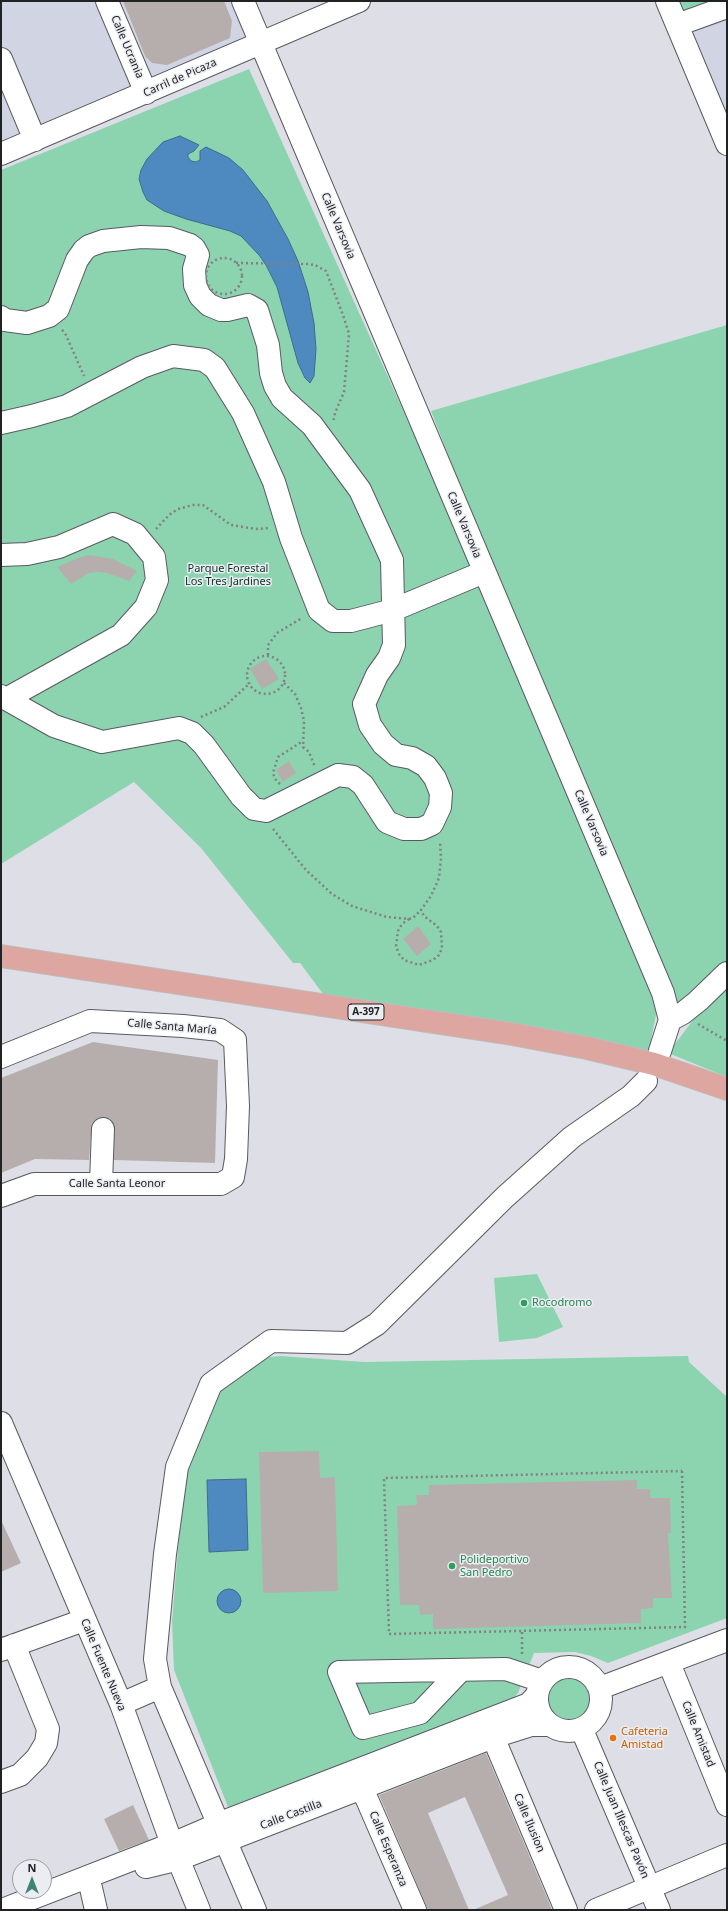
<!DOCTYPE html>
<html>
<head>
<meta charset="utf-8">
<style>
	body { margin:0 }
	#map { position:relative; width:728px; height:1911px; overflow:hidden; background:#dedfe6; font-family:"Noto Sans",sans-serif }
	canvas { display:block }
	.frame { position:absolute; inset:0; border:2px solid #212224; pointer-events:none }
	.north { position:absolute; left:12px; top:1859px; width:40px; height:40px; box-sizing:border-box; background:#ebedf3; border:1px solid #9a9ca0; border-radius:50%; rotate:0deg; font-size:11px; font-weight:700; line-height:16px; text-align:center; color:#212224 }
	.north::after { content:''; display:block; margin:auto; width:14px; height:18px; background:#3d837b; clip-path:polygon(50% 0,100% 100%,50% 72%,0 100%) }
</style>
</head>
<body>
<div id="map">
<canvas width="728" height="1911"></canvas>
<div class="frame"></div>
<div class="north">N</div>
</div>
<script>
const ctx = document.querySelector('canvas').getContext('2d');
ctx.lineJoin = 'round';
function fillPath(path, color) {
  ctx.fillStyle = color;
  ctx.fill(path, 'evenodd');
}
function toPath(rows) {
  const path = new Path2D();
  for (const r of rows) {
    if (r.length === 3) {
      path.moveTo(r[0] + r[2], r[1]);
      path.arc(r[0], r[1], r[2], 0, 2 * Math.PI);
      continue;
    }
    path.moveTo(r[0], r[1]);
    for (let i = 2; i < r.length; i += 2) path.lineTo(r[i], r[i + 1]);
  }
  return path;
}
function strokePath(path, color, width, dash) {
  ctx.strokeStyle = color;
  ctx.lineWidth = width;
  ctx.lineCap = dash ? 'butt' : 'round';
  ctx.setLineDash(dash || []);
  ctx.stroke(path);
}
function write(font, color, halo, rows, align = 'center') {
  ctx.font = font + ' "Noto Sans",sans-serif';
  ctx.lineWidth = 3;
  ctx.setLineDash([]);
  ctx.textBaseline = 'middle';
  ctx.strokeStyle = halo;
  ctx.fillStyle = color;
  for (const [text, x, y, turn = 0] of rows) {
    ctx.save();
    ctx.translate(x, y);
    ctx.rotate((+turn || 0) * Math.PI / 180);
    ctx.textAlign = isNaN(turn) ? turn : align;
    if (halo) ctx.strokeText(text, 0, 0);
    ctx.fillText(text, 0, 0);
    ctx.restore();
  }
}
const built = toPath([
	[1,1,243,1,261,43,1,154],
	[727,12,727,118,685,27]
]);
const green = toPath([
	[674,1,723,1,680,16],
	[249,69,576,793,658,1005,648,1054,326,998,300,963,293,963,201,848,134,782,1,864,1,170],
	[727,325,727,1077,668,1053,697,1015,673,1004,497,580,431,411],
	[537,1274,563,1327,537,1338,499,1342,494,1278],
	[280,1356,364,1362,688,1356,689,1362,727,1397,727,1618,608,1663,591,1656,575,1652,534,1653,518,1693,512,1700,228,1807,174,1670,172,1621,181,1514,188,1467,206,1399,262,1358],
	[569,1700,23]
]);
const water = toPath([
	[180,136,199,145,194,151,188,154,188,157,191,161,196,162,200,160,200,151,206,147,229,158,243,170,267,201,288,239,298,261,308,292,314,323,316,349,314,376,310,383,305,378,298,363,277,287,266,265,259,255,241,236,230,231,186,219,164,211,147,200,143,192,139,179,141,170,147,159,163,142,180,136],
	[246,1479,248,1550,209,1552,207,1480,246,1479],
	[229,1601,12]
]);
const building = toPath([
	[123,1,224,1,232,21,230,38,167,65,152,63,145,56],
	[89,555,113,559,137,571,129,581,107,573,97,572,89,573,71,584,57,567,78,558],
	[266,659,279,679,262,689,250,669],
	[289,761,296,773,283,782,276,770],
	[418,926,431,944,417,956,403,939],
	[93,1042,218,1060,215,1163,114,1160,114,1124,110,1119,103,1117,97,1118,92,1123,89,1160,35,1159,1,1173,1,1078],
	[319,1451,320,1478,335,1477,338,1591,263,1593,259,1452],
	[637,1480,637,1489,650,1489,650,1498,670,1498,671,1533,668,1533,672,1598,653,1598,653,1608,641,1609,641,1623,433,1629,433,1614,420,1615,419,1605,400,1605,397,1506,417,1505,416,1495,429,1495,429,1485],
	[1,1520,21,1563,1,1572],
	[486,1753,548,1900,552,1910,473,1910,508,1895,465,1797,428,1813,469,1910,428,1910,379,1795],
	[133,1805,149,1840,119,1851,104,1819]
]);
const path = toPath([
	[224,276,18],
	[236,263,308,264,315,265,326,271,343,315,349,334,344,392,335,413,333,423],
	[62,330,65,333,84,376],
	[156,529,169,515,178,509,193,505,203,505,231,525,256,529,269,528],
	[268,655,268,645,277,633,302,618],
	[266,675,19],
	[284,683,295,694,301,708,304,721,303,747,309,752,315,767],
	[201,717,224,707,250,683],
	[280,784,275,779,273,773,278,757,303,741],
	[273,829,306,870,332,894,352,906,387,917,409,919,402,924,398,931,396,946,399,954,404,960,419,965,433,960,439,955,442,948,441,932,437,926,424,916,421,910,431,896,439,878,441,859,440,841],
	[409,919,413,918,421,910],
	[698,1024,727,1041],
	[682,1471,685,1627,389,1634,384,1478,682,1471],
	[522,1654,522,1631]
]);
const minor = toPath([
	[107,1,146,93],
	[243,1,663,993,670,1020,660,1051],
	[667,1,727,144],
	[677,25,727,7],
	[1,59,35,140],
	[1,154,359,1],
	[1,317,5,320,27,323,49,316,58,309,77,260,84,250,89,246,103,241,141,237,169,238,190,245,194,248,198,255,194,269,195,285,200,296,209,305,221,310,227,310,248,305,257,310,268,345,271,373,275,386,282,398,312,425,360,490,392,560,394,645,389,658,377,675,364,704,370,725,383,744,396,755,412,758,426,766,435,778,441,793,440,807,432,824,421,829,404,829,387,822,363,785,353,777,338,775,266,811,254,809,241,796,204,745,192,733,179,728,102,742,54,726,1,696],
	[1,423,32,416,67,406,142,367,173,356,204,360,215,368,243,413,274,482,291,538,319,610,333,621,351,621,393,610,484,572],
	[1,555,27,554,59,547,113,524,135,534,154,557,157,580,146,607,121,635,6,699],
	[670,1020,683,1013,698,1001,727,973],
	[1,1057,90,1021,183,1026,220,1030,235,1040,238,1106,236,1159,233,1177,221,1184,34,1184,1,1196],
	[101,1183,103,1129],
	[1,1423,121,1704,172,1844,199,1910],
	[1,1650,84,1620],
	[669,1663,727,1805],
	[569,1699,32],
	[461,1670,420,1713,363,1728,339,1672,506,1669,542,1681],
	[600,1688,727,1640],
	[121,1704,160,1687],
	[582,1730,659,1910],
	[493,1737,566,1910],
	[1,1782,20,1775,37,1758,46,1743,48,1729,14,1645],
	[362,1788,415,1910],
	[146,1867,179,1859,493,1737,531,1725,550,1725],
	[91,1888,96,1910],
	[2,1910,172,1844,228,1820,529,1704,537,1695],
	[255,1910,160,1687,155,1659,165,1554,177,1467,211,1384,271,1341,347,1343,377,1324,505,1197,572,1137,631,1096,646,1081],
	[596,1910,727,1855]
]);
const major = toPath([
	[1,956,512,1034,587,1048,654,1064,727,1089]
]);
const markers = [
	[524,1303,4,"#2e9e5b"],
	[452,1566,4,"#2e9e5b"],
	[613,1738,4,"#e8710a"]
];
const shields = [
	[366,1012,36]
];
const shieldNames = [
	["A-397",366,1012]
];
const streetNames = [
	["Calle Ucrania",127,47,67],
	["Carril de Picaza",180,78,-24],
	["Calle Varsovia",338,226,67],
	["Calle Varsovia",464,525,67],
	["Calle Varsovia",591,823,67],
	["Calle Santa María",172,1027,5],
	["Calle Santa Leonor",117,1184],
	["Calle Fuente Nueva",103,1665,67],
	["Calle Amistad",698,1734,68],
	["Calle Castilla",291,1815,-21],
	["Calle Juan Illescas Pavón",621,1820,67],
	["Calle Ilusion",529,1823,67],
	["Calle Esperanza",388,1849,67]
];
const parkNames = [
	["Parque Forestal",228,569],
	["Los Tres Jardines",228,582]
];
const leisureNames = [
	["Rocodromo",532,1303],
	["Polideportivo",460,1560],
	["San Pedro",460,1573]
];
const foodNames = [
	["Cafeteria",621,1732],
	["Amistad",621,1745]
];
fillPath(built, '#d1d5e3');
fillPath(green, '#8cd4af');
fillPath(water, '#4e8abf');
strokePath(water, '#406b90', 1);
fillPath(building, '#b6aead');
strokePath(minor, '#595a60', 24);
strokePath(major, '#bcbdbd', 24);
strokePath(path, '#808185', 2.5, [2, 3]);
strokePath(minor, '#fff', 22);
strokePath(major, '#dda6a1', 22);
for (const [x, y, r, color] of markers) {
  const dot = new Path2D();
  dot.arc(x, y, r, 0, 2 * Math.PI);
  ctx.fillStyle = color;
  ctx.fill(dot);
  strokePath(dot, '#ebedf3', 1.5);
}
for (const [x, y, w] of shields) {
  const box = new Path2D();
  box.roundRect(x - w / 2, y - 8, w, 16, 3);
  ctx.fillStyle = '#ebedf3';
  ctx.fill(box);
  strokePath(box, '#212224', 1);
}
write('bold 10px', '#212224', null, shieldNames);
write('11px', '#212224', '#ebedf3', streetNames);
write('11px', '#0a3121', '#ebedf3', parkNames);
write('11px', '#27864d', '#ebedf3', leisureNames, 'left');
write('11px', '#c56008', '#ebedf3', foodNames, 'left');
</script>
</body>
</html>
